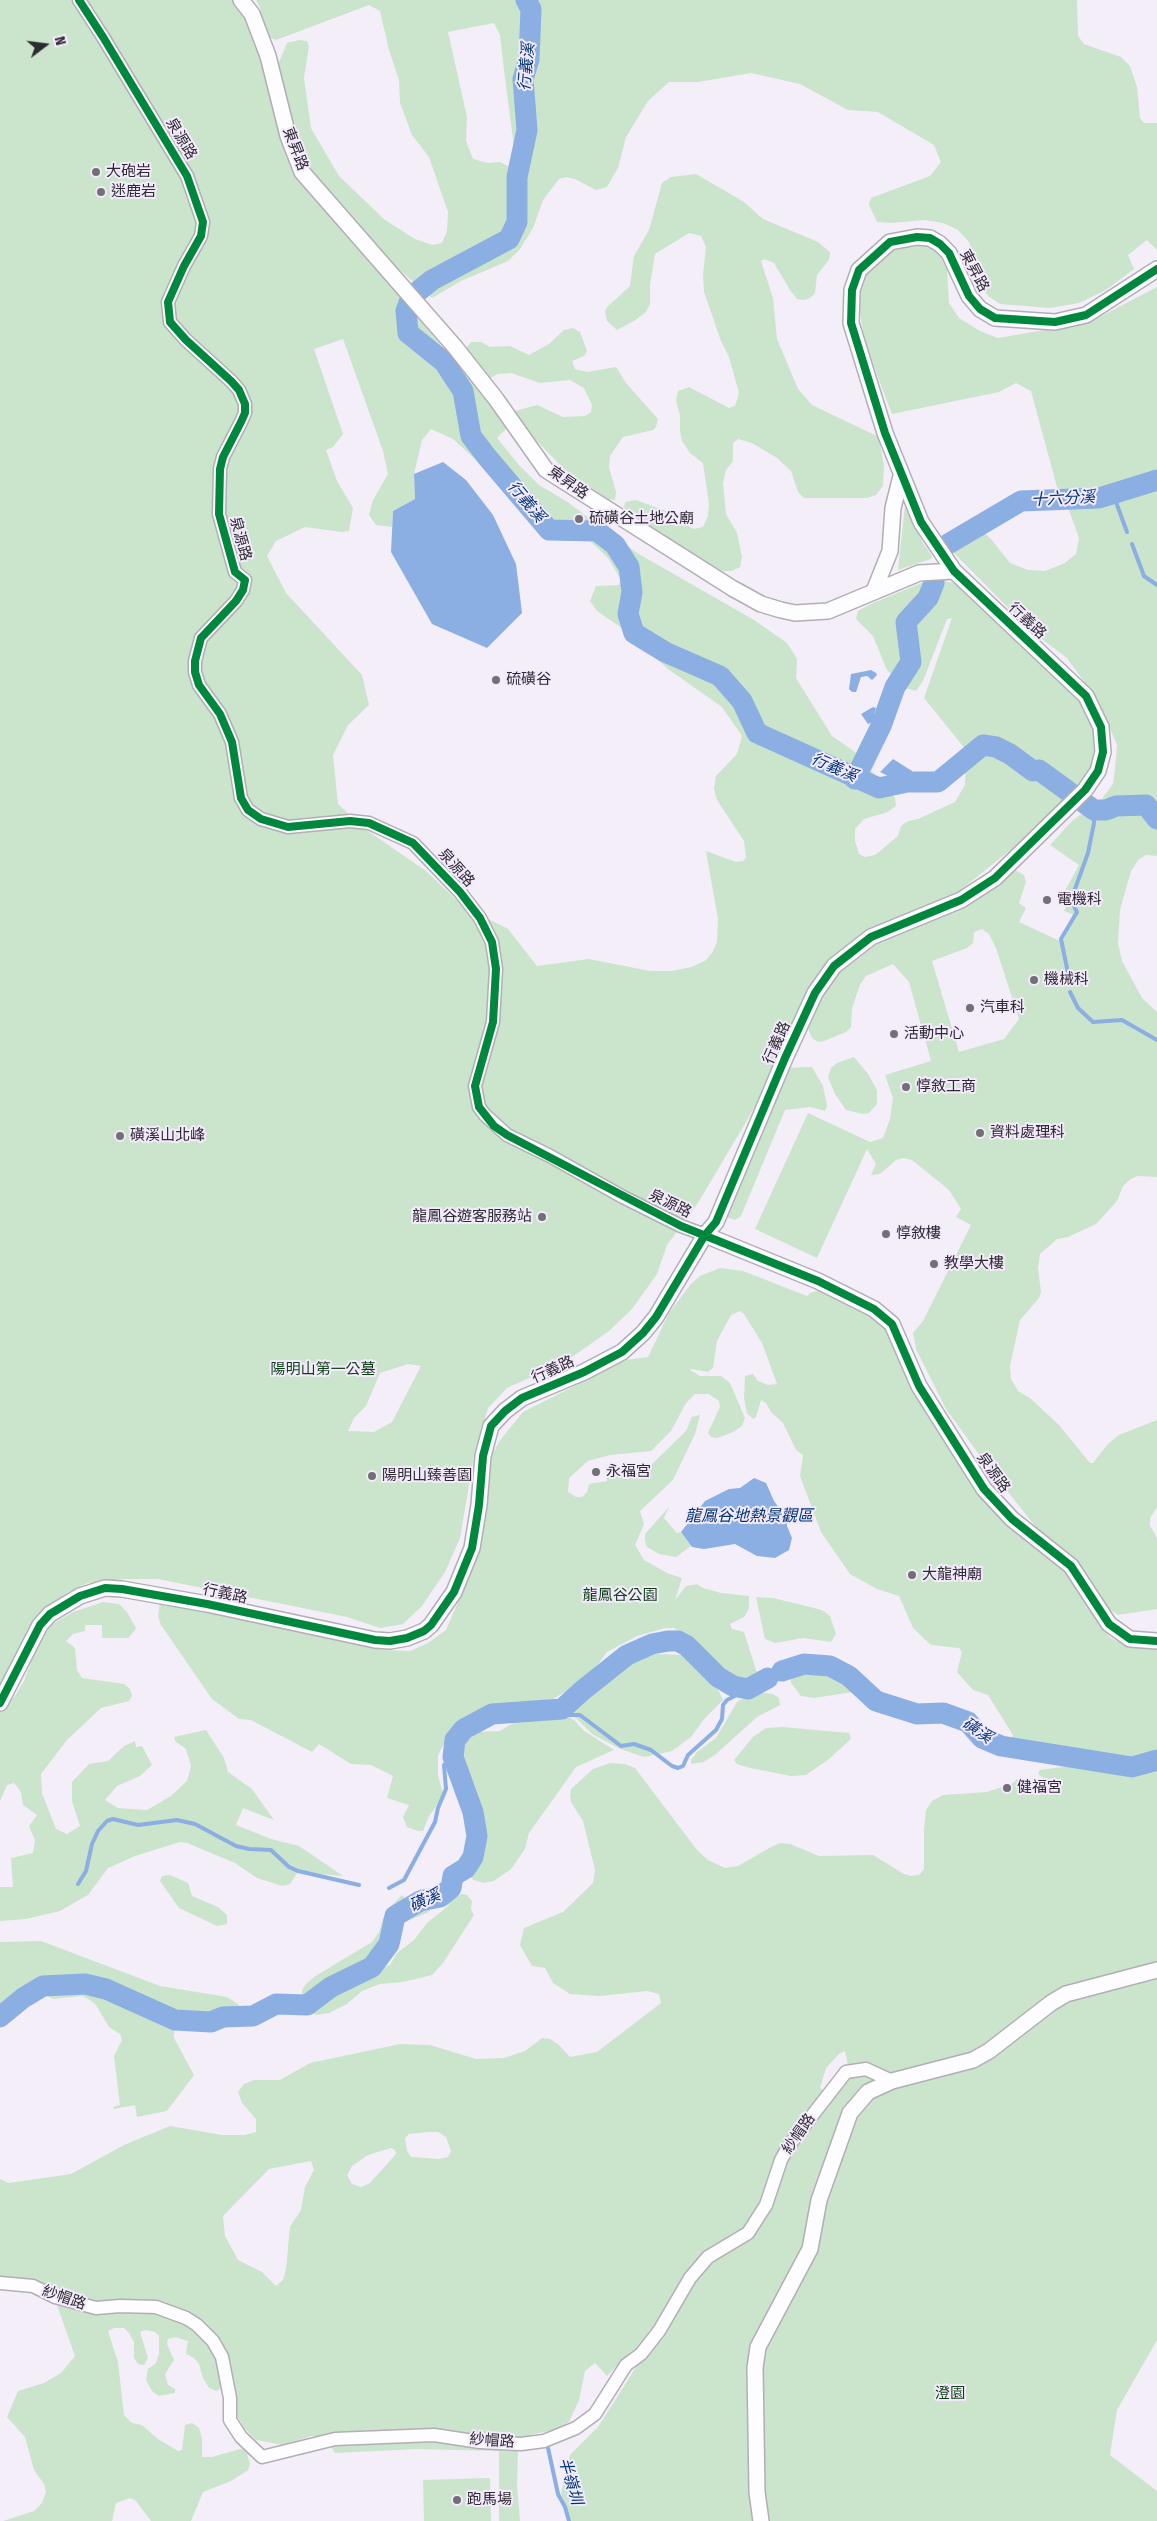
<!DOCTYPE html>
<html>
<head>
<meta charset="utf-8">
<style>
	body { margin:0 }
	#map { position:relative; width:1157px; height:2521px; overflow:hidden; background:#f4eef9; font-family:"Fira Sans Condensed",sans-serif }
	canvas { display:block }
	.north { position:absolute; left:20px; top:20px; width:50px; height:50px; -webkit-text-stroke:4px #f4eafd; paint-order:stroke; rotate:75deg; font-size:14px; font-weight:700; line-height:20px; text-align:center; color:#2e2a31 }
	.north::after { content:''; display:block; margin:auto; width:18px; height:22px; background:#2e2a31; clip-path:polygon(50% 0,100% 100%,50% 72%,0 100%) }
</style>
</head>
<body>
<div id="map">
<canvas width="1157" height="2521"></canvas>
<div class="north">N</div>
</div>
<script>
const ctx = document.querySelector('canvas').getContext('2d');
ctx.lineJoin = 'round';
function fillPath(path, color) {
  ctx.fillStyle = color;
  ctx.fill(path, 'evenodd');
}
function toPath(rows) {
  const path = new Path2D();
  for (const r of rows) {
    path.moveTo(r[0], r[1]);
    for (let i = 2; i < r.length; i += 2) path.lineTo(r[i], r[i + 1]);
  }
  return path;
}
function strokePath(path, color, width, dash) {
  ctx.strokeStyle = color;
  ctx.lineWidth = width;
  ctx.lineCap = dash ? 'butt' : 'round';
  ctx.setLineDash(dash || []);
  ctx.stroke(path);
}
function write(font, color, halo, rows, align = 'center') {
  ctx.font = font + ' "Fira Sans Condensed","Noto Sans TC",sans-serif';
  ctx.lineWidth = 4;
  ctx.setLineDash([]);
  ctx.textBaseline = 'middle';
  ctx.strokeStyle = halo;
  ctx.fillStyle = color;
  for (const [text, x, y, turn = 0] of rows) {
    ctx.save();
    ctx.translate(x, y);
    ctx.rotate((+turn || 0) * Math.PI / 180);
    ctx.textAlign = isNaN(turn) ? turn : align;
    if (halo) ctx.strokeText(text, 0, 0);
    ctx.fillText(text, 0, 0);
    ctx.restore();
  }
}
const green = toPath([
	[0,0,235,0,249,19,266,64,288,159,303,182,497,412,507,428,497,438,519,465,539,485,566,501,637,553,754,620,787,643,797,659,796,678,832,736,855,752,895,798,896,806,888,812,864,819,855,829,855,841,859,854,865,857,875,855,898,836,901,826,908,821,918,819,955,802,965,785,966,750,924,698,952,618,947,619,923,681,916,691,905,688,887,670,873,636,856,619,858,611,871,604,931,579,960,584,1084,703,1095,729,1099,757,1096,774,1064,807,958,892,884,930,827,967,756,1105,698,1203,667,1245,657,1274,632,1309,609,1331,565,1362,507,1388,488,1408,474,1455,460,1538,445,1572,422,1606,403,1624,380,1628,347,1617,158,1579,122,1579,88,1583,68,1592,40,1613,0,1688],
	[343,339,383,451,388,474,373,500,369,515,376,525,392,527,393,511,415,499,414,474,422,440,431,429,453,439,512,493,540,529,562,539,590,541,608,558,621,580,619,585,596,586,590,601,597,611,626,631,668,669,722,707,742,736,737,754,716,776,714,789,717,800,744,841,746,857,743,861,736,862,706,851,718,919,717,942,712,953,705,961,691,967,672,971,650,971,589,959,537,966,508,929,463,906,426,871,365,829,338,804,333,755,348,725,369,705,362,675,286,593,267,556,276,541,305,527,342,532,349,531,353,508,337,481,326,450,333,447,343,434,314,349],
	[408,1364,421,1366,392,1422,374,1432,348,1431,354,1418,366,1406,380,1373],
	[256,0,1077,0,1078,36,1084,44,1121,57,1130,66,1137,87,1140,118,1144,123,1157,123,1157,250,1147,240,1128,255,1134,269,1106,290,1079,303,1050,308,1000,304,988,296,981,285,969,242,958,230,943,223,925,220,891,223,877,222,869,205,871,198,930,176,941,162,934,145,878,112,848,110,800,84,751,73,698,82,669,82,648,101,626,137,618,168,607,187,596,190,575,179,567,177,559,179,543,200,533,228,520,249,508,261,461,281,432,298,388,260,307,169,289,126,278,65,287,43,299,40,307,41,309,46,304,78,311,128,339,176,385,220,415,239,433,245,442,243,447,231,448,212,429,157,412,135,400,103,399,80,389,50,380,11,369,5,276,40,266,36,260,8],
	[494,23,500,35,504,70,516,162,513,169,500,162,488,163,473,159,466,141,467,117,448,32],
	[696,174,744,202,763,219,818,242,830,252,829,260,817,275,815,293,810,298,803,300,797,299,790,290,774,263,764,259,761,261,773,298,777,339,798,389,812,405,879,437,884,467,883,486,876,495,867,498,804,498,798,492,791,471,777,458,752,443,738,439,733,443,733,461,726,470,723,483,726,514,737,533,742,557,740,567,732,571,722,571,683,548,627,514,624,507,625,502,636,500,674,514,684,524,694,529,703,527,708,516,709,504,703,463,690,453,682,441,680,431,680,416,676,400,678,391,689,387,729,408,735,406,739,393,729,357,721,341,704,292,703,274,706,247,701,236,689,233,655,254,650,285,650,304,646,312,634,321,617,330,607,321,605,312,607,307,630,286,634,256,649,230,662,183,671,177],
	[912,243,928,245,939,254,947,270,949,303,959,318,980,331,998,338,1090,322,1157,287,1157,856,1146,855,1139,859,1131,871,1120,910,1118,943,1122,961,1142,998,1157,1012,1157,1177,1137,1176,1131,1179,1123,1186,1117,1201,1096,1224,1068,1237,1057,1239,1040,1254,1038,1268,1041,1292,1039,1298,1020,1320,1010,1366,1011,1379,1018,1391,1030,1398,1059,1425,1090,1463,1093,1463,1108,1444,1119,1435,1157,1420,1157,1507,1150,1518,1150,1526,1157,1538,1157,1609,1118,1615,1106,1607,1085,1572,1040,1532,988,1467,946,1409,916,1349,913,1333,923,1321,971,1225,956,1217,961,1209,949,1190,912,1160,903,1158,896,1160,880,1174,871,1175,876,1164,867,1149,817,1258,755,1229,808,1113,870,1142,883,1138,890,1119,893,1098,885,1075,931,1061,909,982,893,964,866,976,860,985,852,1008,851,1027,846,1032,824,1041,818,1042,812,1038,808,1028,833,974,885,938,1015,870,1024,875,1026,882,1019,903,1026,908,1019,922,1062,942,1075,915,1064,911,1069,902,1061,898,1079,865,1050,845,1072,821,1101,800,1113,784,1115,769,1117,745,1100,704,1067,658,1031,631,954,553,953,548,974,536,984,533,991,539,1010,563,1028,570,1045,571,1065,563,1076,554,1079,538,1070,513,1057,487,1031,391,1016,383,999,392,892,414,879,380,864,338,857,294,863,275,877,261,894,250],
	[982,929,989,934,996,948,1019,1019,1004,1039,959,1052,932,961,967,948,973,943,974,932],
	[573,328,580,332,587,351,584,356,572,361,575,369,587,372,616,367,626,383,658,419,656,427,653,430,623,437,610,456,609,467,616,492,615,500,608,499,566,471,532,436,515,411,537,405,563,417,585,416,591,412,592,405,584,388,570,380,540,383,511,373,498,374,488,379,466,348,471,342,481,342,490,347,510,346,529,355,549,344,564,330],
	[905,506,923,543,932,556,931,559,898,570],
	[854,1057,868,1074,877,1090,877,1104,869,1113,863,1114,846,1110,835,1094,828,1077,831,1068,837,1063],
	[805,1067,812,1067,823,1086,827,1106,825,1111,810,1107,785,1110,741,1216,735,1220,723,1216,722,1210,786,1076,790,1068],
	[720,1268,743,1271,807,1296,810,1293,820,1290,872,1315,888,1331,958,1459,1067,1571,1102,1629,1112,1639,1127,1645,1157,1645,1157,1751,1130,1760,1110,1760,1089,1758,1035,1741,1012,1745,1013,1735,988,1695,973,1690,957,1672,962,1652,959,1648,931,1645,913,1628,899,1596,877,1589,850,1574,821,1532,800,1476,803,1455,796,1450,783,1423,771,1412,766,1403,761,1400,756,1417,753,1419,747,1413,744,1399,745,1376,753,1374,758,1381,768,1385,777,1384,762,1343,744,1314,740,1311,731,1315,717,1341,713,1368,708,1372,691,1369,690,1370,700,1376,721,1376,730,1383,745,1418,742,1426,733,1432,717,1438,711,1437,708,1433,720,1407,719,1401,709,1394,695,1394,686,1403,671,1431,651,1451,610,1455,588,1461,569,1478,568,1492,576,1497,582,1497,587,1492,589,1484,607,1481,605,1468,615,1466,641,1468,650,1466,686,1431,692,1417,700,1415,695,1434,673,1480,640,1511,644,1524,635,1545,644,1560,667,1573,682,1578,675,1600,686,1586,697,1584,703,1588,721,1593,749,1596,749,1609,744,1617,730,1624,732,1629,744,1632,757,1673,754,1678,738,1682,728,1679,718,1673,687,1637,674,1628,665,1628,637,1636,607,1652,587,1679,553,1699,509,1704,479,1711,449,1735,438,1755,438,1776,444,1796,429,1816,423,1831,418,1831,407,1827,403,1817,409,1805,387,1798,393,1776,371,1765,351,1764,319,1744,312,1752,251,1720,239,1719,212,1699,161,1625,158,1616,160,1602,174,1603,384,1650,410,1651,428,1643,446,1630,473,1567,492,1454,501,1439,523,1412,626,1360,648,1357,669,1313,691,1284,700,1276],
	[669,1507,664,1518,677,1533,681,1532,691,1546,676,1557,659,1554,647,1547,645,1541,645,1534],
	[756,1597,773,1598,822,1610,830,1616,836,1634,831,1642,803,1638,775,1643,765,1639],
	[103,1602,119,1604,127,1612,136,1628,132,1634,128,1638,102,1638,102,1625,85,1625,85,1631,73,1634,66,1641,75,1648,77,1670,82,1678,124,1684,130,1689,132,1696,129,1701,101,1708,67,1740,41,1774,42,1793,56,1829,67,1834,80,1826,72,1801,72,1782,89,1764,108,1761,124,1746,135,1741,136,1747,142,1746,152,1765,140,1776,117,1786,105,1800,118,1808,147,1810,171,1796,187,1781,191,1766,186,1749,176,1742,174,1737,206,1730,224,1758,228,1772,252,1789,274,1820,243,1808,236,1825,271,1839,299,1846,343,1876,298,1872,290,1884,282,1886,257,1878,235,1863,187,1843,180,1842,135,1856,108,1868,88,1895,60,1911,26,1919,0,1921,0,1887,13,1887,11,1858,33,1853,35,1840,29,1826,37,1815,23,1805,21,1792,14,1783,7,1785,0,1801,0,1712,15,1696,24,1681,39,1640,54,1623,73,1612],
	[654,1654,681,1655,695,1663,718,1690,723,1700,705,1718,691,1737,672,1751,644,1757,620,1749,592,1734,573,1715,572,1708,631,1663],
	[816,1667,834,1672,853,1692,814,1698,801,1696,791,1683,791,1677,798,1670],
	[754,1692,773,1694,779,1698,780,1705,757,1717,716,1754,704,1762,691,1764,691,1760,697,1752,716,1738,737,1702],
	[567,1716,574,1720,583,1730,614,1750,576,1767,529,1833,525,1849,511,1869,494,1881,484,1883,473,1880,467,1872,468,1862,482,1832,458,1754,464,1743,478,1732,500,1731,523,1717,543,1720],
	[783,1727,849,1733,851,1739,829,1759,806,1775,791,1776,750,1768,737,1764,734,1760,753,1737,766,1728],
	[1157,1762,1157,2340,1117,2410,1110,2455,1157,2491,1157,2521,765,2521,760,2348,806,2249,755,2345,757,2521,571,2521,561,2493,570,2455,598,2427,638,2364,633,2354,620,2362,607,2376,595,2363,585,2371,579,2400,569,2422,553,2430,530,2435,518,2451,517,2485,520,2521,499,2521,499,2451,417,2449,335,2453,325,2436,311,2436,283,2445,256,2440,244,2428,236,2414,231,2370,221,2343,195,2318,96,2304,0,2286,0,2179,9,2183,71,2174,124,2145,170,2126,222,2135,245,2135,256,2132,256,2119,242,2103,238,2092,244,2084,254,2080,280,2080,310,2063,400,2044,430,2045,476,2059,504,2058,525,2051,542,2038,550,2039,559,2045,570,2057,597,2052,661,2003,659,1994,647,1991,600,1996,570,1994,553,1983,545,1968,532,1966,520,1945,524,1928,563,1912,593,1883,595,1870,583,1821,571,1802,570,1796,571,1789,593,1769,610,1763,625,1764,635,1768,697,1850,708,1860,725,1868,738,1866,771,1847,780,1843,790,1844,819,1856,873,1855,904,1874,911,1876,919,1875,924,1869,924,1830,926,1810,932,1801,943,1795,987,1792,1013,1783,1017,1779,1051,1795,1054,1786,1038,1774,1040,1770,1077,1765,1117,1770],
	[845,2051,848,2066,833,2097,820,2088,826,2068,839,2054],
	[428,2132,438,2132,446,2137,451,2151,448,2157,439,2159,411,2157,407,2151,405,2138,409,2134],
	[391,2148,395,2150,396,2154,370,2183,361,2187,352,2184,347,2175,352,2166,368,2155],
	[311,2161,314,2170,305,2187,301,2210,290,2227,286,2269,283,2280,276,2286,262,2272,238,2260,225,2236,223,2216,269,2169],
	[170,1875,188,1883,192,1896,218,1907,227,1915,227,1924,217,1926,179,1908,160,1881,162,1876],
	[420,1889,429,1890,433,1895,433,1903,429,1912,407,1921,397,1929,394,1940,372,1972,390,1965,397,1953,414,1940,427,1923,448,1906,453,1897,462,1894,467,1895,472,1901,471,1909,474,1915,443,1963,432,1975,403,1982,380,1984,362,1991,347,2004,329,2013,316,2015,313,2013,342,1985,305,1996,302,1995,302,1990,306,1984,314,1977,372,1942,379,1932,383,1918,393,1904,402,1895,406,1899],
	[41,1941,160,1986,227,1997,239,2005,238,2015,195,2027,176,2028,174,2030,174,2038,194,2075,167,2111,137,2117,135,2105,114,2109,113,2107,120,2105,114,2056,122,2040,120,2034,109,2027,96,2005,90,2000,82,1996,53,1999,43,1993,19,2006,0,2009,0,1942],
	[57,2305,154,2311,179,2319,207,2343,215,2359,222,2387,217,2391,209,2388,203,2378,199,2364,194,2358,186,2354,188,2341,175,2337,168,2339,167,2344,174,2360,165,2374,168,2385,175,2389,175,2393,159,2396,152,2391,146,2380,148,2369,156,2363,159,2354,159,2336,155,2332,146,2330,140,2332,148,2358,144,2365,138,2364,134,2358,134,2342,129,2333,124,2328,114,2328,108,2331,118,2362,124,2415,132,2423,142,2425,158,2439,178,2451,182,2450,185,2425,192,2423,199,2428,202,2438,202,2457,212,2457,240,2449,246,2450,250,2464,248,2470,231,2481,203,2492,191,2521,151,2521,136,2501,130,2498,116,2503,112,2521,3,2521,34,2511,42,2503,46,2492,44,2484,34,2470,25,2437,7,2417,18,2391,44,2383,61,2373,75,2356],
	[490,2478,491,2521,424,2521,423,2480]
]);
const water = toPath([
	[443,462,466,480,493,515,516,564,522,613,487,648,432,624,391,552,393,511,415,499,414,474],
	[871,670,876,673,877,675,872,680,867,676,861,677,856,692,852,692,849,689,851,674],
	[873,707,876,708,874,714,876,721,868,724,861,714],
	[893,759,912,771,909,778,890,777,880,772],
	[754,1478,766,1483,774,1501,787,1519,787,1526,792,1538,789,1550,775,1558,757,1556,735,1544,704,1549,692,1547,681,1532,705,1501,729,1489,740,1488]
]);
const stream = toPath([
	[1113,494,1127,532],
	[1132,544,1144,576,1157,585],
	[1069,978,1061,939,1077,912,1071,900,1088,853,1094,823,1094,810],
	[1070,992,1078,1008,1093,1022,1122,1020,1157,1040],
	[562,1709,570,1715,580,1715,621,1746,634,1744,651,1750,672,1766,678,1768,683,1766,688,1755,716,1730,722,1719,723,1705,727,1700,748,1689],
	[78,1884,86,1871,92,1844,98,1831,107,1821,113,1819,138,1825,177,1820,195,1824,236,1846,249,1849,271,1850,289,1867,298,1871,359,1885],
	[389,1888,404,1880,435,1822,438,1808,446,1789,444,1765,453,1757],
	[548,2448,558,2494,565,2507,569,2521]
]);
const river = toPath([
	[526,0,531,9,529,59,523,79,527,130,517,177,517,222,509,239,432,280,411,297,406,311,408,333,444,362,463,391,471,436,487,457,549,530,597,531,615,545,629,567,632,592,628,614,634,633,665,652,720,676,742,701,757,733,879,788,907,782,938,782,983,745,996,747,1010,754,1033,771,1039,770,1094,810,1106,810,1116,806,1146,805,1157,819],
	[948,544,1021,501,1099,498,1157,480],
	[855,779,881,726,895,687,911,662,906,622,928,598,934,583],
	[782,1671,804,1664,830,1666,849,1676,876,1701,917,1714,943,1713,968,1722,982,1738,1001,1746,1132,1767,1157,1760],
	[0,2017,23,1998,43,1986,85,1984,106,1989,175,2020,211,2022,223,2017,253,2016,276,2004,307,2005,331,1987,372,1967,389,1944,395,1916,420,1901,440,1897,451,1888,453,1876,466,1868,473,1857,477,1836,473,1812,453,1757,455,1740,464,1729,492,1714,562,1709,583,1690,627,1655,652,1644,668,1641,678,1641,687,1646,718,1677,733,1686,748,1689,768,1678]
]);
const minor = toPath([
	[79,0,103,37,187,176,203,222,201,236,184,266,168,302,170,322,186,340,231,381,239,390,245,404,245,413,241,422,223,457,220,469,219,514,235,572,245,580,243,590,236,601,201,638,195,661,195,672,199,685,220,714,232,742,241,798,248,810,261,819,288,827,350,821,369,823,413,843,460,892,480,918,492,942,496,969,493,1022,475,1086,479,1107,485,1115,507,1135,550,1156,623,1197,681,1226,705,1235],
	[0,2283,33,2286,55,2297,96,2308,120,2306,156,2307,186,2318,197,2325,213,2341,222,2357,230,2398,230,2420,241,2437,262,2457,335,2439,434,2435,480,2442,521,2444,544,2441,576,2428,595,2414,626,2365,641,2354,659,2331,690,2278,708,2257,748,2233,766,2205,781,2160,790,2144,846,2072,866,2069,892,2081]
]);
const tertiary = toPath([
	[241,0,252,14,268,56,288,136,302,172,455,347,496,399,546,470,732,588,761,604,781,610,795,613,828,611,919,573,954,571],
	[874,591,890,551,893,508,901,476],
	[705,1235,818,1281,874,1309,892,1324,919,1386,984,1489,1012,1519,1071,1566,1109,1624,1130,1639,1157,1641],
	[0,1703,40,1625,50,1614,80,1596,105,1588,122,1589,207,1604,375,1640,390,1641,407,1638,424,1631,431,1625,454,1592,472,1548,479,1505,483,1456,491,1426,505,1411,522,1398,584,1372,622,1352,643,1333,656,1317,705,1235,716,1222,785,1058,815,993,834,966,871,937,961,900,995,878,1085,790,1098,771,1103,752,1101,727,1086,696,954,571,921,522,885,433,851,323,852,290,859,270,890,242,917,237,930,238,940,244,949,253,969,296,980,309,995,318,1055,322,1086,315,1157,269],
	[761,2521,757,2492,755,2368,758,2347,810,2249,819,2200,850,2113,868,2092,892,2081,973,2060,989,2051,1051,2003,1066,1994,1157,1970]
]);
const cycleway = toPath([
	[79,0,103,37,187,176,203,222,201,236,184,266,168,302,170,322,186,340,231,381,239,390,245,404,245,413,241,422,223,457,220,469,219,514,235,572,245,580,243,590,236,601,201,638,195,661,195,672,199,685,220,714,232,742,241,798,248,810,261,819,288,827,350,821,369,823,413,843,460,892,480,918,492,942,496,969,493,1022,475,1086,479,1107,494,1126,507,1135,681,1226,818,1281,874,1309,892,1324,919,1386,984,1489,1012,1519,1071,1566,1109,1624,1130,1639,1157,1641],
	[0,1703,40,1625,50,1614,80,1596,105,1588,122,1589,207,1604,375,1640,390,1641,407,1638,424,1631,431,1625,454,1592,472,1548,479,1505,483,1456,491,1426,505,1411,522,1398,584,1372,622,1352,643,1333,656,1317,705,1235,716,1222,785,1058,815,993,834,966,871,937,961,900,995,878,1085,790,1098,771,1103,752,1101,727,1086,696,954,571,921,522,885,433,851,323,852,290,859,270,890,242,917,237,930,238,940,244,949,253,969,296,980,309,995,318,1055,322,1086,315,1157,269]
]);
const markers = [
	[96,172,5,"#736f77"],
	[101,192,5,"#736f77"],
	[579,519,5,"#736f77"],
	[496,680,5,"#736f77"],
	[1047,900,5,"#736f77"],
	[1034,980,5,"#736f77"],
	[970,1008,5,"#736f77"],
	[894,1034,5,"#736f77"],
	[906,1087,5,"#736f77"],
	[980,1133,5,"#736f77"],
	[120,1136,5,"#736f77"],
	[542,1217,5,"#736f77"],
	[886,1234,5,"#736f77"],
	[934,1264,5,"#736f77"],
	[596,1472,5,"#736f77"],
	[372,1476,5,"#736f77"],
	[912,1575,5,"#736f77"],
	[1007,1788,5,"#736f77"],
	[457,2500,5,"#736f77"]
];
const streetNames = [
	["泉源路",181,139,59],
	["東昇路",295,149,69],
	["東昇路",974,271,62],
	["東昇路",568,483,35],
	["泉源路",240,539,75],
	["行義路",1027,621,43],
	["泉源路",456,868,48],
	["行義路",777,1043,-66],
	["泉源路",670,1204,26],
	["行義路",553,1370,-24],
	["泉源路",993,1473,54],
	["行義路",225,1594,12],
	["紗帽路",799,2134,-55],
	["紗帽路",64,2298,19],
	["紗帽路",492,2441,4]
];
const poiNames = [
	["大砲岩",106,172],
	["迷鹿岩",111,192],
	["硫磺谷土地公廟",589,519],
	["硫磺谷",506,680],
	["電機科",1057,900],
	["機械科",1044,980],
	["汽車科",980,1008],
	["活動中心",904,1034],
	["惇敘工商",916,1087],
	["資料處理科",990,1133],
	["磺溪山北峰",130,1136],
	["龍鳳谷遊客服務站",532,1217,"right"],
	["惇敘樓",896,1234],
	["教學大樓",944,1264],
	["永福宮",606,1472],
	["陽明山臻善園",382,1476],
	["大龍神廟",922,1575],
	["健福宮",1017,1788],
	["跑馬場",467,2500]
];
const parkNames = [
	["陽明山第一公墓",323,1370],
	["龍鳳谷公園",620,1596],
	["澄園",950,2394]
];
const waterNames = [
	["行義溪",527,67,-85],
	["十六分溪",1063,499,-3],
	["行義溪",526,502,50],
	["行義溪",834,768,24],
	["龍鳳谷地熱景觀區",749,1517],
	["磺溪",977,1731,33],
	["磺溪",425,1901,-24],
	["半嶺圳",570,2481,74]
];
fillPath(green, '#cbe4cc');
fillPath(water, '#8baee3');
strokePath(stream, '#8baee3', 4);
strokePath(river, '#8baee3', 21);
strokePath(minor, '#b3aeb6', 15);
strokePath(tertiary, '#b3aeb6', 18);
strokePath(minor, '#fdfcfe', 12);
strokePath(tertiary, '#fdfcfe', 15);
strokePath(cycleway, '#00873e', 8);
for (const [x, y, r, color] of markers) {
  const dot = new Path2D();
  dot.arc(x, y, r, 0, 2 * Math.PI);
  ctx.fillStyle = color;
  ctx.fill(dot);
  strokePath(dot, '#f4eafd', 2);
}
write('15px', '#2e2a31', '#f4eafd', streetNames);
write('15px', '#2e2a31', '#f4eafd', poiNames, 'left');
write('15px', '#0d3f12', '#f4eafd', parkNames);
write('italic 16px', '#003574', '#f4eafd', waterNames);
</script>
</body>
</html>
